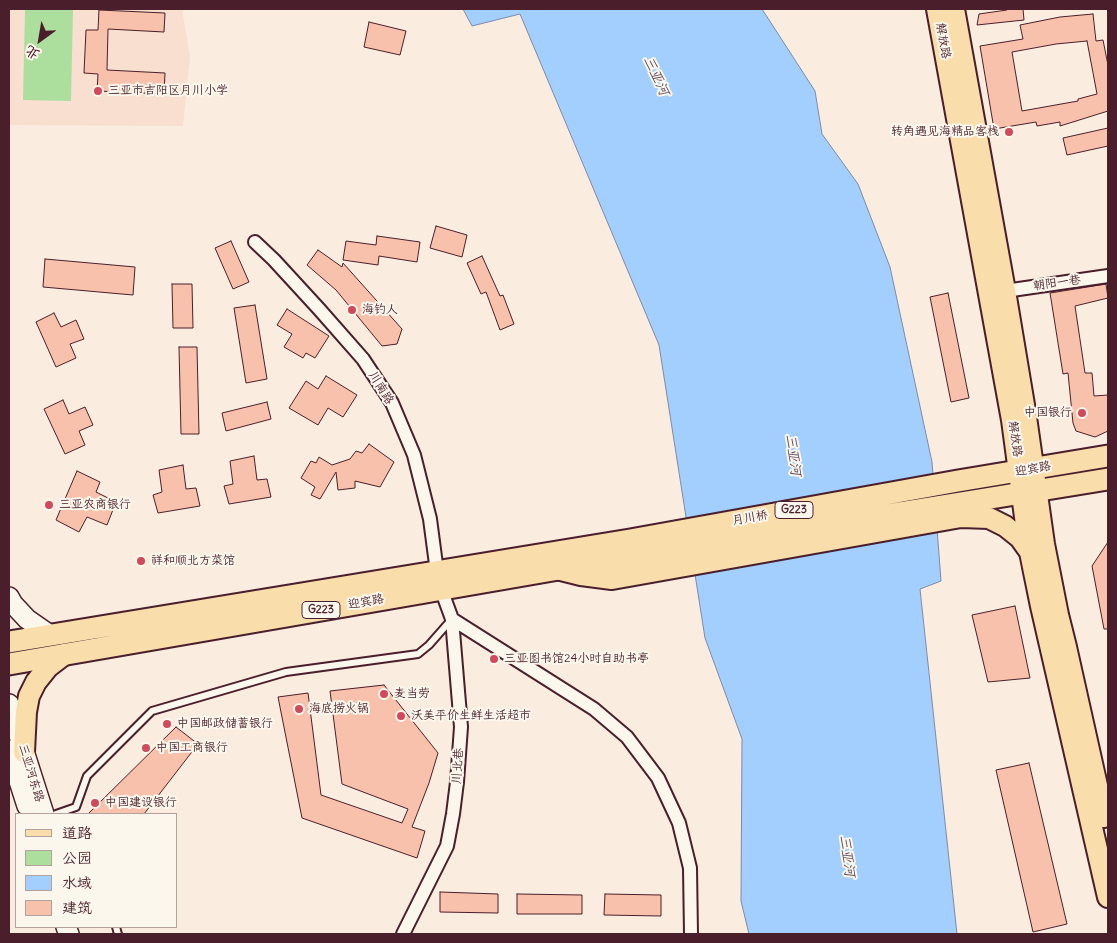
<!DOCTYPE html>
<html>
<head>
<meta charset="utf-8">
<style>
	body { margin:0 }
	#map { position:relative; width:1117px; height:943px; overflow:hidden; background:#faecdf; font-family:Delius,"LXGW WenKai TC",sans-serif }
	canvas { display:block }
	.frame { position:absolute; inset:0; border:10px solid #4a1f2b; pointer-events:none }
	.legend { position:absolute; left:15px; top:813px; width:162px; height:115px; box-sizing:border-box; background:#fbf7ec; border:1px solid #b4a19f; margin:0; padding:6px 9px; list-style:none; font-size:15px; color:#4a1f2b }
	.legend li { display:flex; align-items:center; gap:10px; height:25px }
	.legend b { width:25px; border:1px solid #b4a19f }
	.north { position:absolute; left:15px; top:15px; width:50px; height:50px; -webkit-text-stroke:4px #fbf7ec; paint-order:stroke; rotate:212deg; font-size:14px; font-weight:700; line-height:20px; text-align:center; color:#4a1f2b }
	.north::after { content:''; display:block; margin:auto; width:18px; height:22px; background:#4a1f2b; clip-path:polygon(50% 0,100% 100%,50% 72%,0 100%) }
</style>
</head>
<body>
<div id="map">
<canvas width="1117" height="943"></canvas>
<div class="frame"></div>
<ul class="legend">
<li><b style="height:6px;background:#f9deab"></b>道路</li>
<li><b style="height:14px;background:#acde9e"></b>公园</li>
<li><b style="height:14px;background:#a2cffd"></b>水域</li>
<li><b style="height:14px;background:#f8c1ab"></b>建筑</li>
</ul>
<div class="north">北</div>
</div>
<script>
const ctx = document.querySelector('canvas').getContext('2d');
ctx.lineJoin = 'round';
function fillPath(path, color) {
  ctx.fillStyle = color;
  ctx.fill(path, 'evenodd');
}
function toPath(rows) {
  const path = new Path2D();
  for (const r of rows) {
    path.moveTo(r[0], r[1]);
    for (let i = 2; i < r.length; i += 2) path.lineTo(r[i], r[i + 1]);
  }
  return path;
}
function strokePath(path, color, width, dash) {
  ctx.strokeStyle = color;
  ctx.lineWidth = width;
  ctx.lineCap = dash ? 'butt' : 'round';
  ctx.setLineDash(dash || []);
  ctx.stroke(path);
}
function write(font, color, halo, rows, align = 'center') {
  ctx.font = font + ' Delius,"LXGW WenKai TC",sans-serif';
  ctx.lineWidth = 4;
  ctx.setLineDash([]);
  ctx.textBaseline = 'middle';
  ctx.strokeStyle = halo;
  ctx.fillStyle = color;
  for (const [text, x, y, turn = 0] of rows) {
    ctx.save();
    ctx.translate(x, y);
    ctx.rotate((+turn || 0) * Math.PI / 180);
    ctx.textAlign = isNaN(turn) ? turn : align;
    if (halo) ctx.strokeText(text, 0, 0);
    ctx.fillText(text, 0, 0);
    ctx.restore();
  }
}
const built = toPath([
	[9,9,182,9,190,57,183,126,9,125]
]);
const green = toPath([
	[25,9,73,9,71,101,23,100]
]);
const water = toPath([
	[463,9,762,9,815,91,822,134,858,184,890,267,932,462,941,581,920,589,957,934,749,934,741,901,742,739,705,638,659,345,520,14,472,26,463,9]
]);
const building = toPath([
	[1006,9,1023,9,1024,20,977,25,979,14,1007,10,1006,9],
	[99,10,165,13,164,32,108,29,107,70,165,73,164,94,97,91,98,74,84,73,86,30,98,30,99,10],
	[1093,14,1096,41,1103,40,1108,65,1108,111,1060,126,1060,122,1037,126,1036,122,994,129,980,46,1023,39,1020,25,1060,17,1093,14],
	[1087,41,1097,94,1078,99,1078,101,1022,111,1012,52,1056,44,1087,41],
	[369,22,406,31,400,55,364,47,369,22],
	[1108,128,1108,146,1067,155,1063,138,1108,128],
	[436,226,467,235,462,257,430,248,436,226],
	[377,236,420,242,417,262,379,256,378,265,343,260,346,241,376,245,377,236],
	[231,241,249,282,233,289,215,248,231,241],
	[318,250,342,267,343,263,402,329,397,344,382,346,336,290,307,265,318,250],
	[482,256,500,296,503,295,514,324,500,330,486,292,481,294,467,263,482,256],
	[45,259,135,267,133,295,43,287,45,259],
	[172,284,192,284,193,328,173,328,172,284],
	[1106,284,1108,298,1075,306,1085,373,1092,373,1094,396,1108,395,1108,431,1095,437,1076,431,1073,423,1068,373,1063,374,1050,293,1106,284],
	[948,293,969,398,951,402,930,297,948,293],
	[255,305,267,379,246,383,234,308,255,305],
	[287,309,329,336,315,358,306,353,303,358,284,347,292,334,277,325,287,309],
	[54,313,61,327,76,320,84,339,70,344,76,358,56,367,36,322,54,313],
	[179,347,197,347,199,434,181,434,179,347],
	[326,376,357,395,343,417,328,408,318,425,289,408,306,381,318,389,326,376],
	[63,400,69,414,85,407,93,425,79,431,85,445,65,454,44,409,63,400],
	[267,402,271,419,226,431,222,413,267,402],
	[369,444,394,462,380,487,355,481,355,488,338,490,336,472,320,499,311,495,315,487,301,478,311,461,316,463,319,457,332,465,350,459,356,451,362,453,369,444],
	[254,456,257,480,267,479,271,497,229,504,224,486,233,484,230,461,254,456],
	[183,465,186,489,196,488,200,506,158,513,153,495,162,492,159,470,183,465],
	[77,471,100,482,96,492,116,502,107,525,87,517,79,532,56,520,77,471],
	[1108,542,1108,629,1104,629,1092,566,1108,542],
	[1015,606,1030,678,988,682,972,615,1015,606],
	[384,685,438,753,429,783,412,827,425,831,417,858,302,818,278,697,308,693,321,795,402,823,408,809,342,784,330,691,384,685],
	[176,727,198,744,144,814,88,814,176,727],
	[1029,763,1067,924,1033,932,996,770,1029,763],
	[440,892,498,894,498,913,440,912,440,892],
	[517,894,582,895,582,914,517,914,517,894],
	[605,894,661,895,661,916,604,915,605,894]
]);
const service = toPath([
	[56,814,76,807,87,776,152,711,286,672,418,654,429,645,451,620],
	[116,927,118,934]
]);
const minor = toPath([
	[255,242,274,260,319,309,363,359,392,403,414,455,430,519,437,572],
	[1005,291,1108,276],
	[452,619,594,709,627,737,658,778,679,823,690,868,691,934],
	[403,934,447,846,453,814,457,782,461,727,452,619,441,589]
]);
const secondary = toPath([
	[9,597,13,604,27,619,50,635],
	[9,704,44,814],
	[9,750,27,806],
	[66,927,69,934]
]);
const primary = toPath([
	[937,9,1012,420,1029,547,1033,567,1041,606,1108,897],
	[954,9,1005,291,1026,417,1044,544,1058,615,1066,647,1104,817],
	[557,569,581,575,612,579,961,517,989,518,1005,526,1020,538,1030,552],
	[24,752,26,712,29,696,36,682,48,667,65,654]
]);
const trunk = toPath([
	[9,642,630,540,958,481,1108,456],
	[9,664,634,556,1108,479]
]);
const markers = [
	[98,91,5,"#d1495b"],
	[1009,132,5,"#d1495b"],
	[352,310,5,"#d1495b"],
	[1082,413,5,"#d1495b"],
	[49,505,5,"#d1495b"],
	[141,561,5,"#d1495b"],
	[494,659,5,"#d1495b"],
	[384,694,5,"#d1495b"],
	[299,709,5,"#d1495b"],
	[401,716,5,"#d1495b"],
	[167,724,5,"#d1495b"],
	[146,748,5,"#d1495b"],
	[95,803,5,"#d1495b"]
];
const shields = [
	[794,510,38],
	[321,610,38]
];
const shieldNames = [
	["G223",794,510],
	["G223",321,610]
];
const streetNames = [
	["解放路",943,41,80],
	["朝阳一巷",1057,283,-8],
	["川南路",381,388,58],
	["解放路",1015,439,82],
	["迎宾路",1033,469,-10],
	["月川桥",750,518,-10],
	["迎宾路",366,602,-10],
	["川北巷",458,766,-86],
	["三亚河东路",31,773,73]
];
const poiNames = [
	["三亚市吉阳区月川小学",108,91],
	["转角遇见海精品客栈",999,132,"right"],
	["海钓人",362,310],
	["中国银行",1072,413,"right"],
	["三亚农商银行",59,505],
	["祥和顺北方菜馆",151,561],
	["三亚图书馆24小时自助书亭",504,659],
	["麦当劳",394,694],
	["海底捞火锅",309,709],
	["沃美平价生鲜生活超市",411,716],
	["中国邮政储蓄银行",177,724],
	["中国工商银行",156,748],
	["中国建设银行",105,803]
];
const waterNames = [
	["三亚河",656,76,65],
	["三亚河",793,455,82],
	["三亚河",847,856,82]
];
fillPath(built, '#f9dfcf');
fillPath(green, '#acde9e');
fillPath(water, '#a2cffd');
strokePath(water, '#7f89a9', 1);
fillPath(building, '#f8c1ab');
strokePath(building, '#4a1f2b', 1);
strokePath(service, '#4a1f2b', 10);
strokePath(minor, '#4a1f2b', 16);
strokePath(secondary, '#4a1f2b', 22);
strokePath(primary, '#4a1f2b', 24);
strokePath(trunk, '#4a1f2b', 25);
strokePath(service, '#fbf7ec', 6);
strokePath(minor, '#fbf7ec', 12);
strokePath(secondary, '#fbf7ec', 19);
strokePath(primary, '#f9deab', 20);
strokePath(trunk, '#f9deab', 21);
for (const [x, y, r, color] of markers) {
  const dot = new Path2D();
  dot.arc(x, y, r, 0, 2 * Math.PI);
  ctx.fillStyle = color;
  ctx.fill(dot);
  strokePath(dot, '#fbf7ec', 2);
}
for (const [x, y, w] of shields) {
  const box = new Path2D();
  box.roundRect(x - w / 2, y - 8.5, w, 17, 4);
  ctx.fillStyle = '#fbf7ec';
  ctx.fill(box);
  strokePath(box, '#4a1f2b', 1);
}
write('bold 11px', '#4a1f2b', null, shieldNames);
write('12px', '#4a1f2b', '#fbf7ec', streetNames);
write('12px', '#4a1f2b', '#fbf7ec', poiNames, 'left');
write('italic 14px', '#604b60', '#fbf7ec', waterNames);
</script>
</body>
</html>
